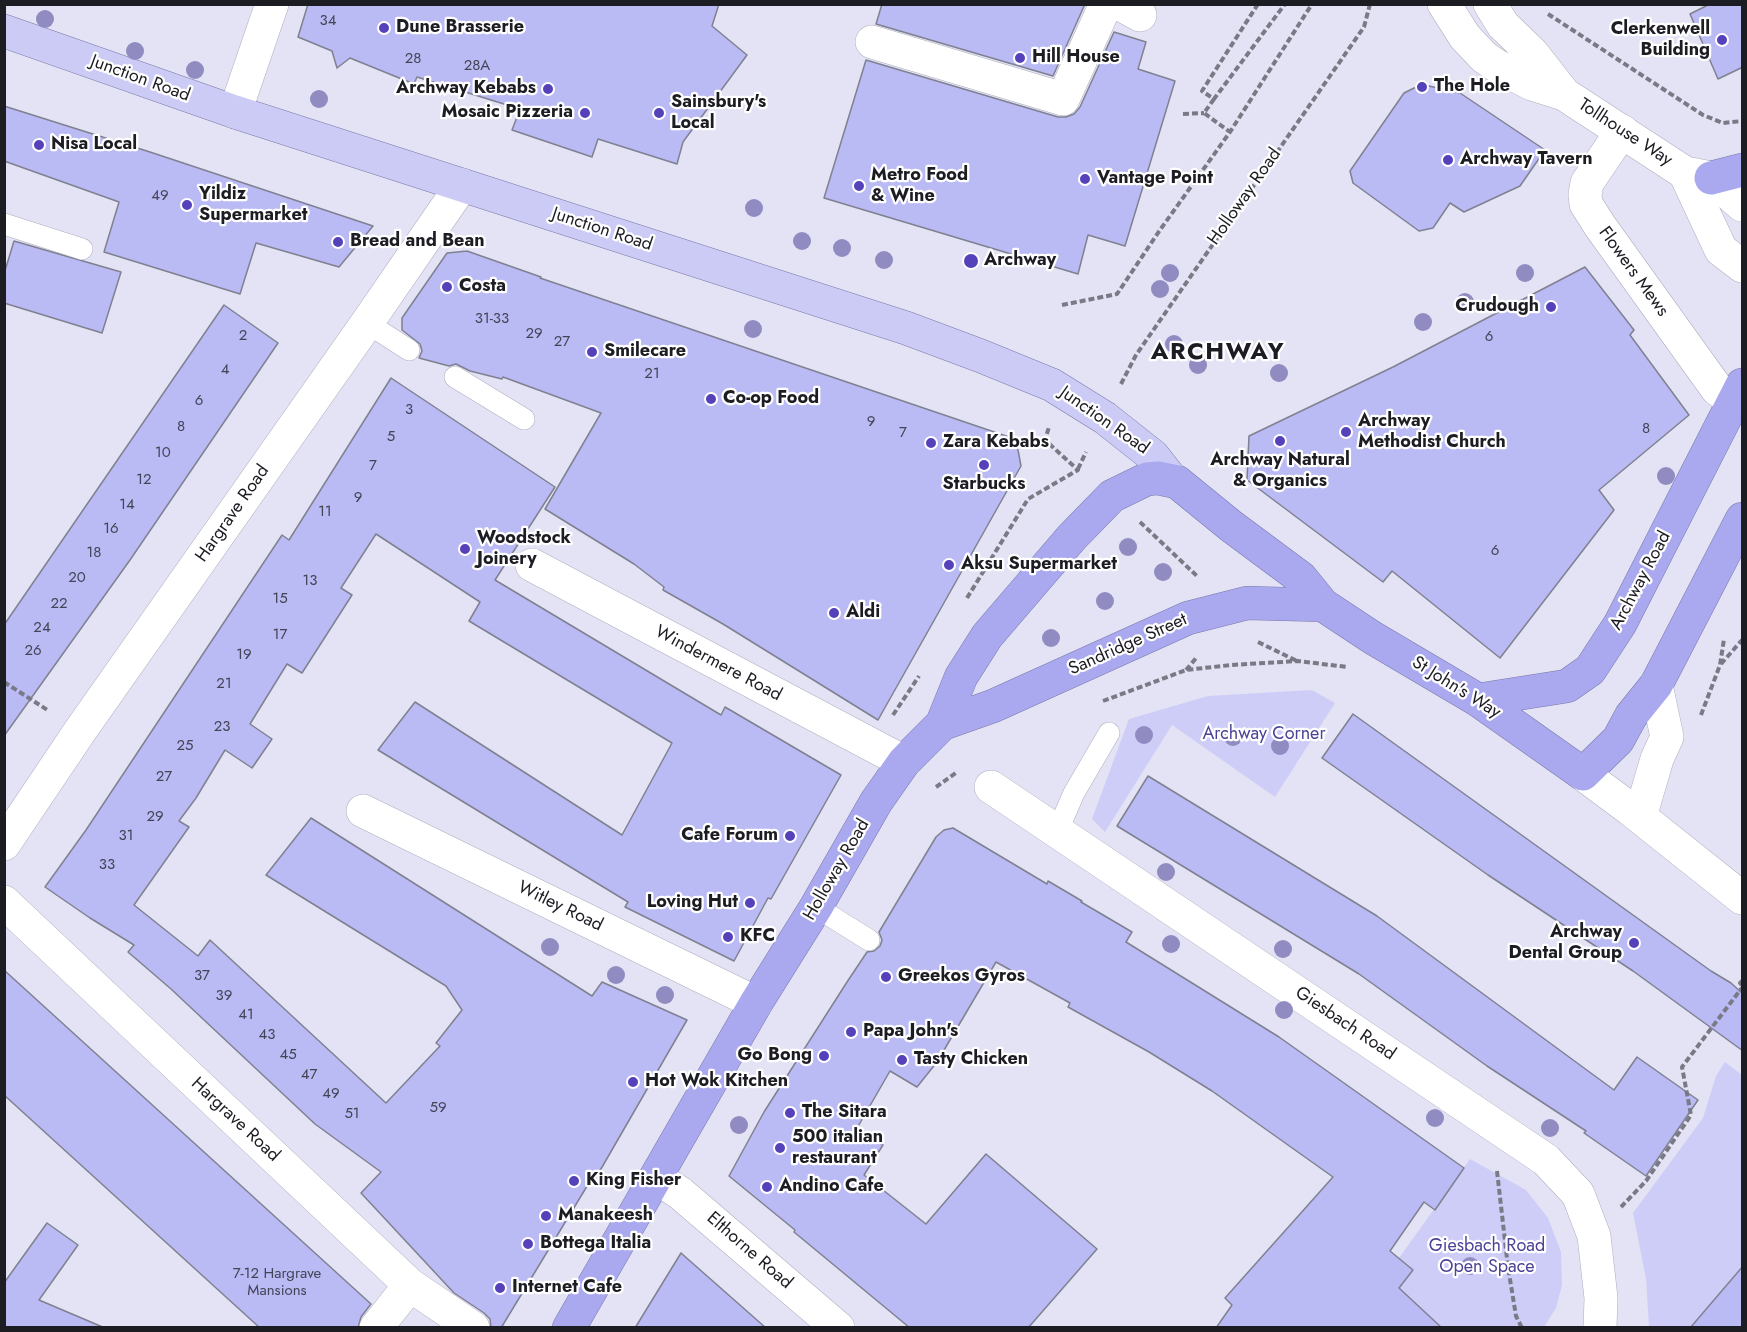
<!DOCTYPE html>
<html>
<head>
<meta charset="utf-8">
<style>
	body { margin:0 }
	#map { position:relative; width:1747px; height:1332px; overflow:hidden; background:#e3e3f5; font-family:Jost,sans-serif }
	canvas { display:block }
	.frame { position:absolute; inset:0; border:6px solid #1c1c23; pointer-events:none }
</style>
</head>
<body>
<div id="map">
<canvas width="1747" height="1332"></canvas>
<div class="frame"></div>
</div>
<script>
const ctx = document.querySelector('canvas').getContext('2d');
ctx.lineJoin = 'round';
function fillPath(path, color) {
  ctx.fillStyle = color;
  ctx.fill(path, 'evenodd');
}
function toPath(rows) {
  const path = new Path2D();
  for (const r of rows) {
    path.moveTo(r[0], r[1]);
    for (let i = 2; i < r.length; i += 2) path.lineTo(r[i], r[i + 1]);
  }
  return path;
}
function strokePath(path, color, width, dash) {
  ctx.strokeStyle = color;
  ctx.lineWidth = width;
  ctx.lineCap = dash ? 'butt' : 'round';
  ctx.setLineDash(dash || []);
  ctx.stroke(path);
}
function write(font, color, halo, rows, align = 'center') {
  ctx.font = font + ' Jost,sans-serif';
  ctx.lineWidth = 4.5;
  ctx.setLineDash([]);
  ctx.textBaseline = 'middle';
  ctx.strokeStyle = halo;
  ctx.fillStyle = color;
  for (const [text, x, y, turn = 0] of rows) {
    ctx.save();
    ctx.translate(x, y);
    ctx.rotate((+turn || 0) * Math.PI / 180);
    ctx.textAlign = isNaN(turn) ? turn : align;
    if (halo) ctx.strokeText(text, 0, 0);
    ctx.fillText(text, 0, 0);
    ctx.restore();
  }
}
const green = toPath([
	[1312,690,1335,703,1275,797,1172,725,1105,832,1092,819,1129,719,1208,696],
	[1725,1062,1742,1075,1742,1266,1690,1327,1649,1327,1646,1279,1633,1213,1703,1118,1716,1076],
	[1470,1159,1526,1190,1548,1218,1561,1252,1562,1285,1556,1308,1544,1327,1442,1327,1398,1289,1399,1258]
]);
const building = toPath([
	[308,4,719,4,712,26,747,55,683,142,677,164,598,139,592,157,512,130,520,109,417,77,414,84,350,58,337,68,332,51,298,37,308,4],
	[882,4,1085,4,1053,76,876,24,882,4],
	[1710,4,1743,4,1743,67,1718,79,1690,14,1710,4],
	[1114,32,1146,42,1138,69,1175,81,1125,246,1088,235,1078,274,824,198,866,60,1058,117,1066,117,1074,114,1080,107,1114,32],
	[1429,86,1460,93,1545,150,1520,186,1464,212,1450,203,1433,228,1419,231,1353,183,1350,171,1404,93,1414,88,1429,86],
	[4,106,150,152,373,226,339,267,256,243,240,294,104,252,119,202,4,161,4,106],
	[14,241,121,272,102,333,4,303,4,274,14,241],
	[467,251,541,277,540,278,1012,438,1018,450,1021,466,878,720,723,624,663,590,664,587,634,564,545,509,601,413,503,377,502,379,470,371,456,364,449,366,419,358,422,351,420,344,402,330,402,318,447,253,467,251],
	[1585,267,1634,330,1630,335,1689,415,1599,490,1614,510,1500,658,1392,571,1383,582,1247,480,1249,436,1393,367,1585,267],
	[224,305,278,343,130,560,4,736,4,625,224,305],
	[391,378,555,487,495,580,721,715,725,707,841,775,771,899,768,898,734,961,625,907,628,902,378,750,415,702,622,835,672,743,469,621,480,602,376,534,341,588,352,595,302,673,287,664,250,724,272,739,252,768,225,750,196,798,179,821,189,827,134,905,198,956,210,940,386,1103,440,1046,436,1043,462,1010,446,986,266,875,311,818,592,996,602,982,687,1020,594,1181,592,1178,501,1328,491,1328,490,1319,484,1313,454,1293,361,1193,381,1172,315,1124,171,989,128,952,134,945,90,918,45,887,86,830,282,535,289,540,391,378],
	[1353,714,1711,971,1731,983,1743,994,1743,1051,1633,971,1488,875,1322,758,1353,714],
	[1148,776,1377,916,1614,1090,1637,1057,1698,1100,1646,1176,1584,1133,1586,1131,1487,1066,1359,974,1117,826,1148,776],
	[953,828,1047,884,1048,881,1082,901,1081,902,1132,932,1126,942,1279,1037,1464,1168,1435,1210,1424,1202,1390,1251,1413,1270,1399,1288,1442,1328,1216,1328,1232,1305,1225,1298,1333,1177,1212,1091,1149,1052,1068,1007,1070,1003,996,962,937,1062,917,1087,890,1071,856,1130,883,1145,864,1175,926,1224,986,1154,1097,1249,1028,1328,910,1328,794,1232,795,1230,729,1176,764,1112,847,982,867,952,874,951,880,946,882,940,879,932,936,837,944,830,953,828],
	[4,970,371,1304,361,1317,358,1328,260,1328,4,1095,4,970],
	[47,1223,78,1245,39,1300,105,1328,4,1328,4,1283,47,1223],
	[681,1253,766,1328,635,1328,681,1253],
	[1743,1266,1743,1328,1690,1328,1743,1266]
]);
const path = toPath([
	[1258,4,1202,91,1214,99,1285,4],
	[1548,14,1703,115,1723,123,1742,121],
	[1214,99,1204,113,1230,132],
	[1183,114,1204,113],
	[1062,305,1117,294,1160,230,1230,132,1312,4],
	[1121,384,1136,355,1364,27,1370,4],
	[1078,469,1086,452],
	[1140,522,1198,577],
	[967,598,1028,499,1078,470,1045,440,1049,427],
	[1258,642,1297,661],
	[1721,664,1742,640],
	[1186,670,1197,657],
	[4,682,49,711],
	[1103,701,1186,670,1231,665,1298,661,1347,667],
	[893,715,919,676],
	[1701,715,1720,665,1724,639],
	[936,787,957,772],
	[1742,981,1740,983,1742,985],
	[1497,1171,1508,1267,1516,1316,1522,1328],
	[1621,1207,1646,1181,1691,1115,1682,1067,1741,989,1742,990]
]);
const lane = toPath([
	[4,224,82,249],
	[367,323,409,350],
	[455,377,524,419],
	[1057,832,1074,793,1109,733],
	[816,907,869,940]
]);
const street = toPath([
	[1120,4,1140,15],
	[872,42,1063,99,1106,4],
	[235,112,272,4],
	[1622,131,1587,183,1585,195,1586,204,1600,226,1717,389,1735,402],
	[532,565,904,762],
	[991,787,1546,1160,1578,1194,1594,1236,1601,1298,1600,1328],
	[363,811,756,1003],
	[4,844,80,731,367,323,462,185],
	[4,902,410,1285,473,1328],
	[657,1178,680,1193,838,1328],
	[376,1328,410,1285]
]);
const secondary = toPath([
	[1444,4,1465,37,1484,57,1497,66,1532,84,1564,94,1685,173,1711,178,1742,205],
	[1490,4,1503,25,1532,53,1564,94],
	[1685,173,1721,250,1742,266],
	[1583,774,1630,809,1742,898],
	[1640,817,1657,759,1667,737,1656,685]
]);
const primary = toPath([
	[4,31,235,112,906,328,981,356,1052,385,1105,418,1153,456,1171,479]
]);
const highway = toPath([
	[1711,178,1742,170],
	[1478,700,1567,686,1590,670,1620,624,1742,385],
	[942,724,993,706,1188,618,1247,603,1323,605],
	[569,1328,756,1003,816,907,876,802,904,762,942,724,961,677,987,636,1072,537,1112,496,1147,479,1158,478,1177,482,1231,526,1301,578,1323,605,1373,638,1478,700,1583,774,1618,740,1631,716,1656,685,1742,519]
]);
const trees = [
	[45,19],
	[135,51],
	[195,70],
	[319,99],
	[754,208],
	[802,241],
	[842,248],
	[884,260],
	[1170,273],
	[1525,273],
	[1160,289],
	[1465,302],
	[1423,322],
	[753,329],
	[1174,344],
	[1198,365],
	[1279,373],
	[1666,476],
	[1128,547],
	[1163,572],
	[1105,601],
	[1051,638],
	[1144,735],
	[1233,737],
	[1280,746],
	[1166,872],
	[1171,944],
	[550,947],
	[1283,949],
	[616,975],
	[665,995],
	[1284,1010],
	[1435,1118],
	[739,1125],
	[1550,1128],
	[1470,1266]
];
const markers = [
	[384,28,6,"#5542ba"],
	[1722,40,6,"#5542ba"],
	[1020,58,6,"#5542ba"],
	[1422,87,6,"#5542ba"],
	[548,89,6,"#5542ba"],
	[585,113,6,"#5542ba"],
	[659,113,6,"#5542ba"],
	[39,145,6,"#5542ba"],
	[1448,160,6,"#5542ba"],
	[1085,179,6,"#5542ba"],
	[859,186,6,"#5542ba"],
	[187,205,6,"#5542ba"],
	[338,242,6,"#5542ba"],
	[971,261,8,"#5542ba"],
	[447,287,6,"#5542ba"],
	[1551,307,6,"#5542ba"],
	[592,352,6,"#5542ba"],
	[711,399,6,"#5542ba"],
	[1346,432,6,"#5542ba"],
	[1280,441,6,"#5542ba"],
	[931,443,6,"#5542ba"],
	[984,465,6,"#5542ba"],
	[465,549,6,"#5542ba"],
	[949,565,6,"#5542ba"],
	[834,613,6,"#5542ba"],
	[790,836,6,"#5542ba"],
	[750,903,6,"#5542ba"],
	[728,937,6,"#5542ba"],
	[1634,943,6,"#5542ba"],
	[886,977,6,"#5542ba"],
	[851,1032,6,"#5542ba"],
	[824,1056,6,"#5542ba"],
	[902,1060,6,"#5542ba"],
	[633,1082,6,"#5542ba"],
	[790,1113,6,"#5542ba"],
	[780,1148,6,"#5542ba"],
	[574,1181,6,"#5542ba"],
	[767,1187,6,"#5542ba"],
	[546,1216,6,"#5542ba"],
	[528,1244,6,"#5542ba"],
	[500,1288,6,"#5542ba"]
];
const numberNames = [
	["34",328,21],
	["28",413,59],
	["28A",477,66],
	["49",160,196],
	["31-33",492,319],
	["29",534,334],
	["2",243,336],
	["6",1489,337],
	["27",562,342],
	["4",225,370],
	["21",652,374],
	["6",199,401],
	["3",409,410],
	["9",871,422],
	["8",181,427],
	["8",1646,429],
	["7",903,433],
	["5",391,437],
	["10",163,453],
	["7",373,466],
	["12",144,480],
	["9",358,498],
	["14",127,505],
	["11",325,512],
	["16",111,529],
	["6",1495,551],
	["18",94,553],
	["20",77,578],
	["13",310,581],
	["15",280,599],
	["22",59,604],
	["24",42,628],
	["17",280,635],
	["26",33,651],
	["19",244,655],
	["21",224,684],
	["23",222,727],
	["25",185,746],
	["27",164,777],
	["29",155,817],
	["31",126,836],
	["33",107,865],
	["37",202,976],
	["39",224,996],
	["41",246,1015],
	["43",267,1035],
	["45",288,1055],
	["47",309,1075],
	["49",331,1094],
	["59",438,1108],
	["51",352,1114],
	["7-12 Hargrave",277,1274],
	["Mansions",277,1291]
];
const poiNames = [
	["Dune Brasserie",396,28],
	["Clerkenwell",1710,30,"right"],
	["Building",1710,51,"right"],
	["Hill House",1032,58],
	["The Hole",1434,87],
	["Archway Kebabs",536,89,"right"],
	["Sainsbury's",671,103],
	["Local",671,124],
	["Mosaic Pizzeria",573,113,"right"],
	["Nisa Local",51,145],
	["Archway Tavern",1460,160],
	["Metro Food",871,176],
	["& Wine",871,197],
	["Vantage Point",1097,179],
	["Yildiz",199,195],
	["Supermarket",199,216],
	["Bread and Bean",350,242],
	["Archway",984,261],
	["Costa",459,287],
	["Crudough",1539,307,"right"],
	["Smilecare",604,352],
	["Co-op Food",723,399],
	["Archway",1358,422],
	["Methodist Church",1358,443],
	["Zara Kebabs",943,443],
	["Archway Natural",1280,461,"center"],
	["& Organics",1280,482,"center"],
	["Starbucks",984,485,"center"],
	["Woodstock",477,539],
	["Joinery",477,560],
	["Aksu Supermarket",961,565],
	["Aldi",846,613],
	["Cafe Forum",778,836,"right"],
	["Loving Hut",738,903,"right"],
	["Archway",1622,933,"right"],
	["Dental Group",1622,954,"right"],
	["KFC",740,937],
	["Greekos Gyros",898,977],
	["Papa John's",863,1032],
	["Go Bong",812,1056,"right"],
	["Tasty Chicken",914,1060],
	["Hot Wok Kitchen",645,1082],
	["The Sitara",802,1113],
	["500 italian",792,1138],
	["restaurant",792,1159],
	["King Fisher",586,1181],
	["Andino Cafe",779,1187],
	["Manakeesh",558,1216],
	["Bottega Italia",540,1244],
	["Internet Cafe",512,1288]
];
const streetNames = [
	["Junction Road",140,79,20],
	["Tollhouse Way",1625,133,33],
	["Holloway Road",1245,197,-55],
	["Junction Road",602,230,18],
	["Flowers Mews",1633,272,54],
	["Junction Road",1104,421,35],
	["Hargrave Road",233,514,-55],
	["Archway Road",1641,581,-62],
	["Sandridge Street",1128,645,-24],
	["Windermere Road",718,664,28],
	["St John's Way",1456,688,32],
	["Holloway Road",837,870,-60],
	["Witley Road",560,907,26],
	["Giesbach Road",1345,1024,34],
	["Hargrave Road",235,1120,43],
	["Elthorne Road",749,1251,41]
];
const parkNames = [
	["Archway Corner",1264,735],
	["Giesbach Road",1487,1247],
	["Open Space",1487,1268]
];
const districtNames = [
	["ARCHWAY",1218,353]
];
fillPath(green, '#cdcdf8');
fillPath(building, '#babaf4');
strokePath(building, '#7f8090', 1.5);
strokePath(lane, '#adaebf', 22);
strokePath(street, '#adaebf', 34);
strokePath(secondary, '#adaebf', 34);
strokePath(primary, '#7878a8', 34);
strokePath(highway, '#7878a8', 34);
strokePath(path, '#7a7a86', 4, [6, 3]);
strokePath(lane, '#fff', 21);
strokePath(street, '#fff', 33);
strokePath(secondary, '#fff', 33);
strokePath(primary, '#cccbf6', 33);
strokePath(highway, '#aaa9f0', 33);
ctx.fillStyle = '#908bc1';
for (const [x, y] of trees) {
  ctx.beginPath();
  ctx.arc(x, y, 9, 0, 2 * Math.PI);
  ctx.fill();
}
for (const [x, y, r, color] of markers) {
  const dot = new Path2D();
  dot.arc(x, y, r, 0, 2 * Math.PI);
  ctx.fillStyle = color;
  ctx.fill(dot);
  strokePath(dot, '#fff', 2);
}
write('15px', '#444457', null, numberNames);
write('bold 18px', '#1c1c23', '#fff', poiNames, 'left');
write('18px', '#1c1c23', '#fff', streetNames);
write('18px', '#4c4396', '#fff', parkNames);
ctx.letterSpacing = '1.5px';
write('bold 24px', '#1c1c23', '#fff', districtNames);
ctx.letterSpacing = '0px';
</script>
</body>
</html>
